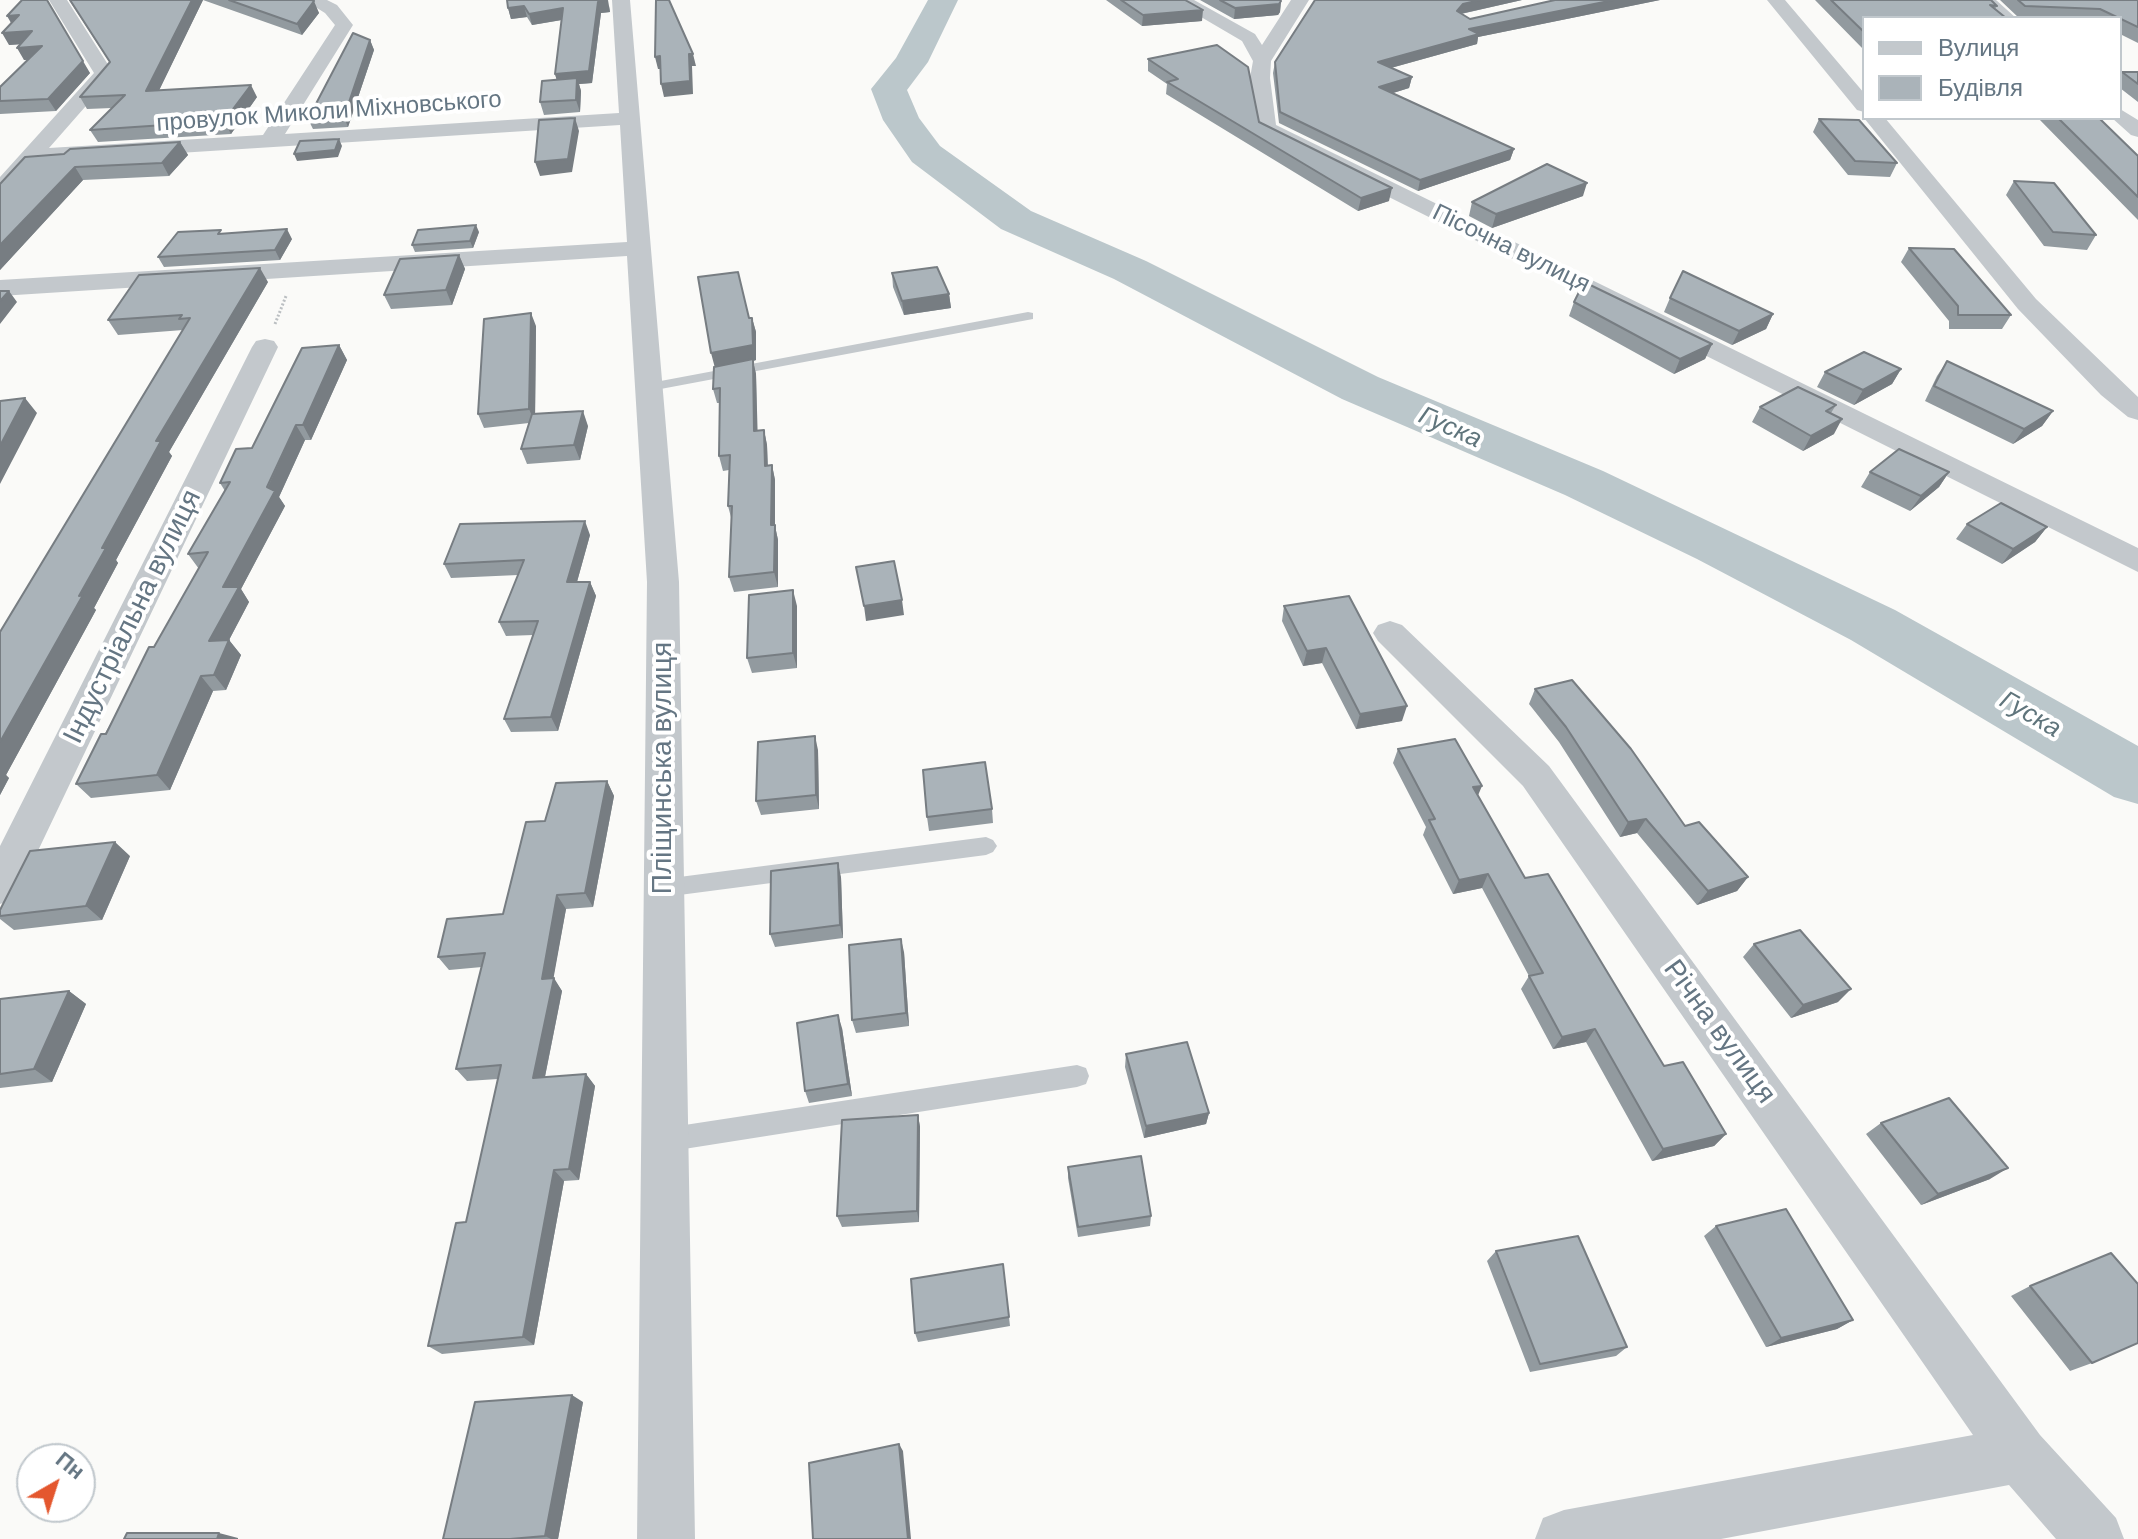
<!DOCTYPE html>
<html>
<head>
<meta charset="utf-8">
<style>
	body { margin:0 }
	#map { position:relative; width:2138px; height:1539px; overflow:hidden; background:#fafaf8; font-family:Arial,sans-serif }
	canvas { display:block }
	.legend { position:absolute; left:1862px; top:16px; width:260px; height:104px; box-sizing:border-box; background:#fff; border:2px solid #c1c8cd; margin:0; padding:10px 14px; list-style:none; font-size:24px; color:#657683 }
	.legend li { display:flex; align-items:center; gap:16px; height:40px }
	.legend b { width:40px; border:2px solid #c1c8cd }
	.north { position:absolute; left:16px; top:1443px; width:80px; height:80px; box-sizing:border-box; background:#fff; border:2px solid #c1c8cd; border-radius:50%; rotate:39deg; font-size:22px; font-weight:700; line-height:32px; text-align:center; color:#657683 }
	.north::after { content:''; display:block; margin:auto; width:28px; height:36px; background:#e4572e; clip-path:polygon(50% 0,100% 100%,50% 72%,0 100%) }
</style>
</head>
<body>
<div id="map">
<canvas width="2138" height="1539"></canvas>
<ul class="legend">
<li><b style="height:10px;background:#c3c8cc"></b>Вулиця</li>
<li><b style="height:22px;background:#aab3b9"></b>Будівля</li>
</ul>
<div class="north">Пн</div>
</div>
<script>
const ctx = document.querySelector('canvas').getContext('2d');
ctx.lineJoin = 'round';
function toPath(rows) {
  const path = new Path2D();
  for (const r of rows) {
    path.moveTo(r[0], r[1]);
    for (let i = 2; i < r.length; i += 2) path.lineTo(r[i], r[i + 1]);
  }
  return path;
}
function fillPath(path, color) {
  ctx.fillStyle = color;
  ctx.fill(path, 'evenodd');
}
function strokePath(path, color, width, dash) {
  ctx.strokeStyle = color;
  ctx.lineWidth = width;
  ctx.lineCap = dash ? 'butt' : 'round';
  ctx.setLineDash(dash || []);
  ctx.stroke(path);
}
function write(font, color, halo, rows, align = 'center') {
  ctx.font = font + ' Arial,sans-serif';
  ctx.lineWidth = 8;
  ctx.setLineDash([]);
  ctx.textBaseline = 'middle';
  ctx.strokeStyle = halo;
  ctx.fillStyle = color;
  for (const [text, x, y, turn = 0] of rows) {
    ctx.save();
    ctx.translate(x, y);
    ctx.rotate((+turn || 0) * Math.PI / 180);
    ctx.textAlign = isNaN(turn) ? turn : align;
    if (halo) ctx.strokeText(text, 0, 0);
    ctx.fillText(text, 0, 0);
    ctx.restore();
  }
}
const river = toPath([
	[928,0,958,0,928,62,907,90,919,118,940,146,1031,211,1146,261,1378,377,1603,471,1895,610,2138,746,2138,804,2114,797,1851,640,1697,559,1565,495,1342,399,1114,279,1001,229,912,162,883,120,871,89,896,58,928,0]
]);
const path = toPath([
	[275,324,286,296]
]);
const service = toPath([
	[1028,312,1033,313,1033,319,650,391,643,387,650,383,1028,312],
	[986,837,993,840,997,846,993,852,986,855,664,897,656,894,653,888,656,882,664,879,986,837],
	[1077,1065,1086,1068,1089,1076,1086,1084,1077,1087,665,1152,656,1149,652,1140,656,1131,665,1128,1077,1065]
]);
const minor = toPath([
	[49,0,67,0,114,74,49,148,263,135,335,25,325,13,304,0,327,0,337,5,353,25,285,134,619,113,612,0,630,0,679,582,695,1539,637,1539,647,582,627,256,0,296,0,280,627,242,620,125,37,162,8,195,0,197,0,177,94,73,49,0],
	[1172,0,1194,0,1255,34,1262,45,1291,0,1309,0,1271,61,1270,78,1276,125,2138,548,2138,572,1259,132,1250,78,1253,61,1242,41,1172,0],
	[1767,0,1785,0,1864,93,1864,112,1857,110,1767,0],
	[1977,0,1996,0,2016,18,1996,18,1977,0],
	[2120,109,2138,120,2138,137,2131,135,2112,118,2120,118,2120,109],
	[1864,118,1885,118,2036,299,2138,397,2138,420,2128,417,2101,395,2018,309,1864,118],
	[265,339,274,341,278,347,15,899,0,904,0,846,252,347,256,341,265,339],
	[1390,621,1402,625,1549,766,2040,1435,2116,1518,2124,1539,2056,1539,2009,1485,1721,1539,1535,1539,1543,1518,1564,1510,1973,1435,1523,786,1378,641,1373,633,1378,625,1390,621]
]);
const wall = toPath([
	[69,0,203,0,159,90,257,97,231,134,98,142,90,130,112,108,87,109,80,97,110,63],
	[203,0,312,0,319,13,302,35],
	[1106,0,1185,0,1202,21,1142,26],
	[1200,0,1280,0,1281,1,1280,12,1278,15,1234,19],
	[1315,0,1522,0,1461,14,1470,19,1555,0,1660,0,1478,37,1477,44,1391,68,1412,77,1409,88,1393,93,1514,149,1510,160,1418,191,1279,123,1273,73,1275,62],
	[1815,0,1991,0,1997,6,1995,9,1864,18,1864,50],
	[2000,0,2138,0,2138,43,2120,34,2120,18,2019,18],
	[609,6,610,12,601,13,592,83,579,84,581,91,580,112,544,115,540,102,557,80,555,74,562,20,532,25,527,17,511,19,508,8],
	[11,24,90,73,56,111,0,114,0,87,29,60,24,60,21,44,9,45],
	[370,40,374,50,348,127,313,129,308,119],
	[1148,59,1259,122,1389,201,1358,211,1166,94,1167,84,1148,71],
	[2122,72,2138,72,2138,102,2120,88,2120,75],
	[2038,118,2099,118,2138,156,2138,220],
	[1819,119,1897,163,1890,177,1848,175,1813,132],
	[180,142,188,155,169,176,83,180,0,270,0,184,64,154],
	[2014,181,2096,235,2087,250,2044,246,2006,195],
	[1583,196,1492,228,1469,216,1472,202],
	[479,232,473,248,415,252,412,245],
	[223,233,292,239,280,260,164,267,158,257],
	[1909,248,2011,315,2002,329,1949,329,1949,321,1901,262],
	[459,255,465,269,452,305,391,309,384,295],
	[892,273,949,294,951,308,904,315,893,287],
	[268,282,169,452,172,456,116,560,118,563,94,608,96,610,6,775,9,778,0,795,0,632,183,330,118,335,108,320],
	[1670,298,1773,314,1766,329,1732,345,1664,312],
	[1574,302,1712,344,1705,359,1674,374,1569,316],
	[749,318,752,318,756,332,756,360,753,361,756,374,757,430,764,430,767,445,768,466,772,465,775,480,775,526,778,540,778,587,734,592,729,577,732,521,728,506,729,470,723,471,719,456,720,403,717,403,713,389,715,366],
	[536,326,535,414,588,426,580,460,527,464,521,449,529,423,484,428,478,414],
	[339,345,347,360,311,440,305,440,279,497,285,506,241,589,249,602,229,640,241,655,226,690,213,691,170,790,91,798,76,784,199,569,188,554,225,491,220,483,252,448],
	[1947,361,2053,411,2042,426,2013,444,1925,401,1937,376],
	[1901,369,1892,384,1854,405,1817,387,1825,372],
	[1836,405,1831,413,1834,434,1803,451,1752,422,1760,407],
	[1870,472,1949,472,1939,487,1910,511,1861,487],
	[1967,524,2047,527,2035,542,2002,564,1956,539],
	[590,535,577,582,590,582,596,596,558,731,511,732,504,719,533,635,506,636,499,622,518,575,451,578,444,564],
	[797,606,797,668,752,673,747,658],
	[1284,606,1402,721,1356,729,1322,663,1303,666,1282,621],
	[1535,689,1685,826,1748,877,1737,891,1697,905,1637,833,1620,837,1559,742,1529,704],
	[1398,749,1478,796,1525,878,1664,1066,1726,1134,1714,1146,1652,1161,1586,1042,1553,1049,1521,989,1529,976,1482,888,1453,894,1423,835,1426,827,1393,763],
	[818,750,819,809,761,815,756,801],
	[607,781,614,796,593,907,566,909,553,978,562,991,545,1077,586,1074,595,1086,579,1180,564,1181,534,1345,442,1354,428,1346,466,1222,498,1079,467,1081,456,1069,482,967,449,970,438,957,503,914,545,821],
	[992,809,993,823,929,831,927,817],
	[130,856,102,920,14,930,0,919,0,910],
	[841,877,843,938,775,947,770,934],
	[1754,944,1838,1002,1791,1018,1743,957],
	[904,952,909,1026,856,1033,852,1020],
	[69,991,86,1004,52,1082,0,1088,0,999],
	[842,1028,852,1096,809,1103,805,1091],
	[1126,1054,1209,1113,1206,1124,1144,1138,1125,1067],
	[918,1115,920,1127,919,1222,842,1227,837,1216],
	[1881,1123,1990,1179,1921,1205,1866,1134],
	[1068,1167,1151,1216,1150,1226,1078,1237,1068,1178],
	[1716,1226,1853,1320,1837,1329,1766,1347,1704,1236],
	[1496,1251,1627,1347,1616,1356,1530,1372,1487,1261],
	[1003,1264,1010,1326,918,1342,915,1333],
	[2030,1286,2092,1363,2070,1371,2011,1296],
	[583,1402,558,1539,443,1539]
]);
const shadedWall = toPath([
	[192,0,203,0,153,103,146,91],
	[608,0,610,12,601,13,592,83,579,84,581,91,580,112,576,100,558,85,555,74,598,2],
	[1480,0,1522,0,1460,14,1457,11,1463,4],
	[1614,0,1660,0,1478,37,1477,44,1376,72,1378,62,1469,29],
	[314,1,319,13,302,35,297,24],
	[1281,1,1280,12,1278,15,1234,19,1235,8],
	[524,6,527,17,511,19,508,8],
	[563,8,567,19,532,25,529,14],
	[1203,10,1202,21,1142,26,1143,15],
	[19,15,14,28,7,16],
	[32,31,39,43,9,45,2,33],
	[370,40,374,50,348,127,344,117],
	[42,46,49,58,24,60,17,48],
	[689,54,693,54,696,66,692,66,693,94,664,97,661,84],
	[660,56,663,69,658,69,655,57],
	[83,61,90,73,56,111,48,99],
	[1412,77,1409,88,1377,98,1379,87],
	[251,85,257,97,231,134,224,121],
	[575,118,579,131,572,172,540,176,535,162],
	[339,139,342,146,338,157,297,161,294,154],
	[180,142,188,155,169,176,162,163],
	[1514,149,1510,160,1418,191,1420,180],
	[75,167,83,180,0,270,0,245],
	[1587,183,1583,196,1492,228,1496,214],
	[1392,188,1389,201,1358,211,1361,198],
	[476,225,479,232,473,248,470,241],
	[287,229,292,239,280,260,275,250],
	[459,255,465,269,452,305,446,290],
	[260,268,268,282,169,452,172,456,116,560,118,563,94,608,96,610,6,775,9,778,0,795,0,742,79,596,156,441],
	[9,291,17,302,0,324,0,301],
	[949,294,951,308,904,315,902,301],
	[531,313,536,326,535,423,529,409],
	[1773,314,1766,329,1732,345,1739,331],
	[752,318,756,332,756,360,753,361,756,374,758,446,715,368,711,353],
	[1712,344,1705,359,1674,374,1680,359],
	[339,345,347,360,311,440,303,425],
	[1901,369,1892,384,1854,405,1863,390],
	[25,398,37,413,0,484,0,446],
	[583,411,588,426,580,460,574,445],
	[2053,411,2042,426,2013,444,2024,429],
	[1842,419,1834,434,1803,451,1811,436],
	[296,425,305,440,279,497,285,506,241,589,249,602,229,640,241,655,226,690,214,675,209,641,223,587],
	[764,430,767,445,768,481,765,466],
	[772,465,775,480,775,526,778,540,778,587,774,572,771,525],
	[1949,472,1939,487,1910,511,1921,496],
	[585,521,590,535,573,596,567,582],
	[2047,527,2035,542,2002,564,2013,549],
	[590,582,596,596,558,731,551,717],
	[793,590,797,606,797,668,793,653],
	[902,600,904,615,866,621,864,606],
	[1326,648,1322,663,1303,666,1307,651],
	[201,676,213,691,170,790,157,775],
	[1407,706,1402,721,1356,729,1360,714],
	[815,736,818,750,819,809,816,795],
	[607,781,614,796,593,907,585,893],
	[1482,786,1476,800,1473,787],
	[1646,819,1637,833,1620,837,1628,822],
	[115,842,130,856,102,920,86,906],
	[838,863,841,877,843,938,840,925],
	[1488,874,1482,888,1453,894,1459,880],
	[1748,877,1737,891,1697,905,1708,891],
	[557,895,566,909,551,992,542,979],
	[901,939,904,952,909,1026,906,1013],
	[554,978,562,991,542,1091,533,1078],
	[1851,989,1838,1002,1791,1018,1803,1005],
	[69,991,86,1004,52,1082,34,1069],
	[838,1015,842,1028,852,1096,848,1084],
	[1595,1029,1586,1042,1553,1049,1562,1037],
	[586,1074,595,1086,579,1180,569,1169],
	[1209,1113,1206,1124,1144,1138,1146,1126],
	[918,1115,920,1127,919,1222,917,1211],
	[1726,1134,1714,1146,1652,1161,1663,1149],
	[2008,1168,1990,1179,1921,1205,1938,1194],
	[554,1170,564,1181,534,1345,523,1337],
	[1853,1320,1837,1329,1766,1347,1781,1338],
	[572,1395,583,1402,558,1539,551,1539,545,1536],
	[899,1444,903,1451,911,1539,908,1539],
	[219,1533,238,1538,238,1539,217,1539]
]);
const building = toPath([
	[22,0,47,0,83,61,48,99,0,101,0,87,42,46,17,48,32,31,2,33,19,15,7,16,22,0],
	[70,0,192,0,146,91,251,85,224,121,90,130,125,95,80,97,110,62,70,0],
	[229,0,312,0,314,1,297,24,229,0],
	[507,0,607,0,598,2,589,71,555,74,563,8,529,14,524,6,508,8,507,0],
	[656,0,669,0,693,54,689,54,690,81,661,84,660,56,655,57,656,0],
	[1121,0,1185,0,1203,10,1143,15,1121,0],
	[1220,0,1280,0,1281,1,1279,4,1235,8,1220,0],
	[1315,0,1480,0,1463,4,1457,11,1470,19,1555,0,1614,0,1469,29,1479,34,1378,62,1412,77,1379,87,1514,149,1420,180,1280,112,1275,62,1315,0],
	[1831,0,1991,0,1997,6,1990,5,2006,18,1864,18,1864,32,1831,0],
	[2018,0,2138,0,2138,27,2100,9,2025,6,2018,0],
	[353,33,370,40,344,117,308,119,353,33],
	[1217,45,1248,67,1259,122,1392,188,1361,198,1167,82,1178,79,1148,59,1217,45],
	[2122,72,2138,72,2138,84,2122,72],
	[577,78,576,100,540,102,542,81,577,78],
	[575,118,568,159,535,162,539,120,575,118],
	[2058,118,2099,118,2138,156,2138,197,2058,118],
	[1819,119,1859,120,1897,163,1855,161,1819,119],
	[339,139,335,150,294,154,300,141,339,139],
	[180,142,162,163,75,167,0,245,0,184,25,157,64,154,70,149,180,142],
	[1547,164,1587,183,1496,214,1472,202,1547,164],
	[2014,181,2054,183,2096,235,2053,232,2014,181],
	[476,225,470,241,412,245,418,230,476,225],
	[287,229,275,250,158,257,178,232,221,230,218,234,287,229],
	[1909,248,1954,249,2011,315,1958,315,1958,306,1909,248],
	[459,255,446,290,384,295,400,259,459,255],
	[937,267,949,294,902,301,892,273,937,267],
	[260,268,156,441,161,441,102,548,106,548,79,596,83,595,0,742,0,632,190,318,179,319,182,315,108,320,139,275,260,268],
	[1683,271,1773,314,1739,331,1670,298,1683,271],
	[738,272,749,318,752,318,753,345,711,353,698,277,738,272],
	[1584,282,1712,344,1680,359,1574,302,1584,282],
	[0,291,9,291,0,301,0,291],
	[531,313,529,409,478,414,484,319,531,313],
	[339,345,303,425,296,425,267,487,275,491,223,587,239,587,209,641,229,640,214,675,201,676,157,775,76,784,101,734,106,734,149,647,154,647,208,552,188,554,230,482,220,483,236,449,252,448,302,348,339,345],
	[1864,352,1901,369,1863,390,1825,372,1864,352],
	[753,359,754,431,764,430,765,466,772,465,771,525,775,525,774,572,729,577,732,506,728,506,730,455,719,456,720,388,713,389,714,367,753,359],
	[1947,361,2053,411,2024,429,1934,386,1947,361],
	[1798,387,1836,405,1826,411,1842,419,1811,436,1760,407,1798,387],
	[25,398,0,446,0,401,25,398],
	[583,411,574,445,521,449,532,414,583,411],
	[1899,449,1949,472,1921,496,1870,472,1899,449],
	[2001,503,2047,527,2013,549,1967,524,2001,503],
	[585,521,567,582,590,582,551,717,504,719,538,621,499,622,524,560,444,564,460,524,585,521],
	[894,561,902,600,864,606,856,567,894,561],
	[793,590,793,653,747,658,749,595,793,590],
	[1349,596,1407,706,1360,714,1326,648,1307,651,1284,606,1349,596],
	[1572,680,1631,749,1685,826,1699,822,1748,877,1708,891,1646,819,1628,822,1566,727,1535,689,1572,680],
	[815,736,816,795,756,801,758,742,815,736],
	[1455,739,1482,786,1473,787,1525,878,1548,874,1664,1066,1683,1062,1726,1134,1663,1149,1595,1029,1562,1037,1529,976,1543,973,1488,874,1459,880,1429,820,1435,819,1398,749,1455,739],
	[985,762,992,809,927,817,923,770,985,762],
	[607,781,585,893,557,895,542,979,554,978,533,1078,586,1074,569,1169,554,1170,523,1337,428,1346,456,1223,466,1222,501,1065,456,1069,485,953,438,957,447,919,503,914,526,822,545,821,556,783,607,781],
	[115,842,86,906,0,916,0,910,30,851,115,842],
	[838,863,840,925,770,934,771,871,838,863],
	[1800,930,1851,989,1803,1005,1754,944,1800,930],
	[901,939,906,1013,852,1020,849,945,901,939],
	[69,991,34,1069,0,1074,0,999,69,991],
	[838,1015,848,1084,805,1091,797,1023,838,1015],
	[1187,1042,1209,1113,1146,1126,1126,1054,1187,1042],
	[1949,1098,2008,1168,1938,1194,1881,1123,1949,1098],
	[918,1115,917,1211,837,1216,842,1120,918,1115],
	[1141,1156,1151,1216,1078,1227,1068,1167,1141,1156],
	[1786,1209,1853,1320,1781,1338,1716,1226,1786,1209],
	[1578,1236,1627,1347,1540,1364,1496,1251,1578,1236],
	[2111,1253,2138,1284,2138,1343,2092,1363,2030,1286,2111,1253],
	[1003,1264,1009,1317,915,1333,911,1279,1003,1264],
	[572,1395,545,1536,510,1539,443,1539,475,1402,572,1395],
	[899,1444,908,1539,813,1539,809,1463,899,1444],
	[127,1533,219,1533,217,1539,124,1539,127,1533]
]);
const farStreetnames = [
	["провулок Миколи Міхновського",329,112,-4],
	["Пісочна вулиця",1511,249,26]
];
const farWaternames = [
	["Гуска",1450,428,24],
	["Гуска",2030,715,30]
];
const streetNames = [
	["Індустріальна вулиця",133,617,-64],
	["Пліщинська вулиця",663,768,-90],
	["Річна вулиця",1719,1032,54]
];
fillPath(river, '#bbc7cb');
strokePath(path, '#bbbfc2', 3, [2, 2]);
fillPath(service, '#c3c8cc');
fillPath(minor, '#c3c8cc');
fillPath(wall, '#929a9f');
fillPath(shadedWall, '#777d82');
fillPath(building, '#aab3b9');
strokePath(building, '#777d82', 2);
write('24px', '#657683', '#fff', farStreetnames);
write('italic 26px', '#60757c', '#fff', farWaternames);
write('28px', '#657683', '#fff', streetNames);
</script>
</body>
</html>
